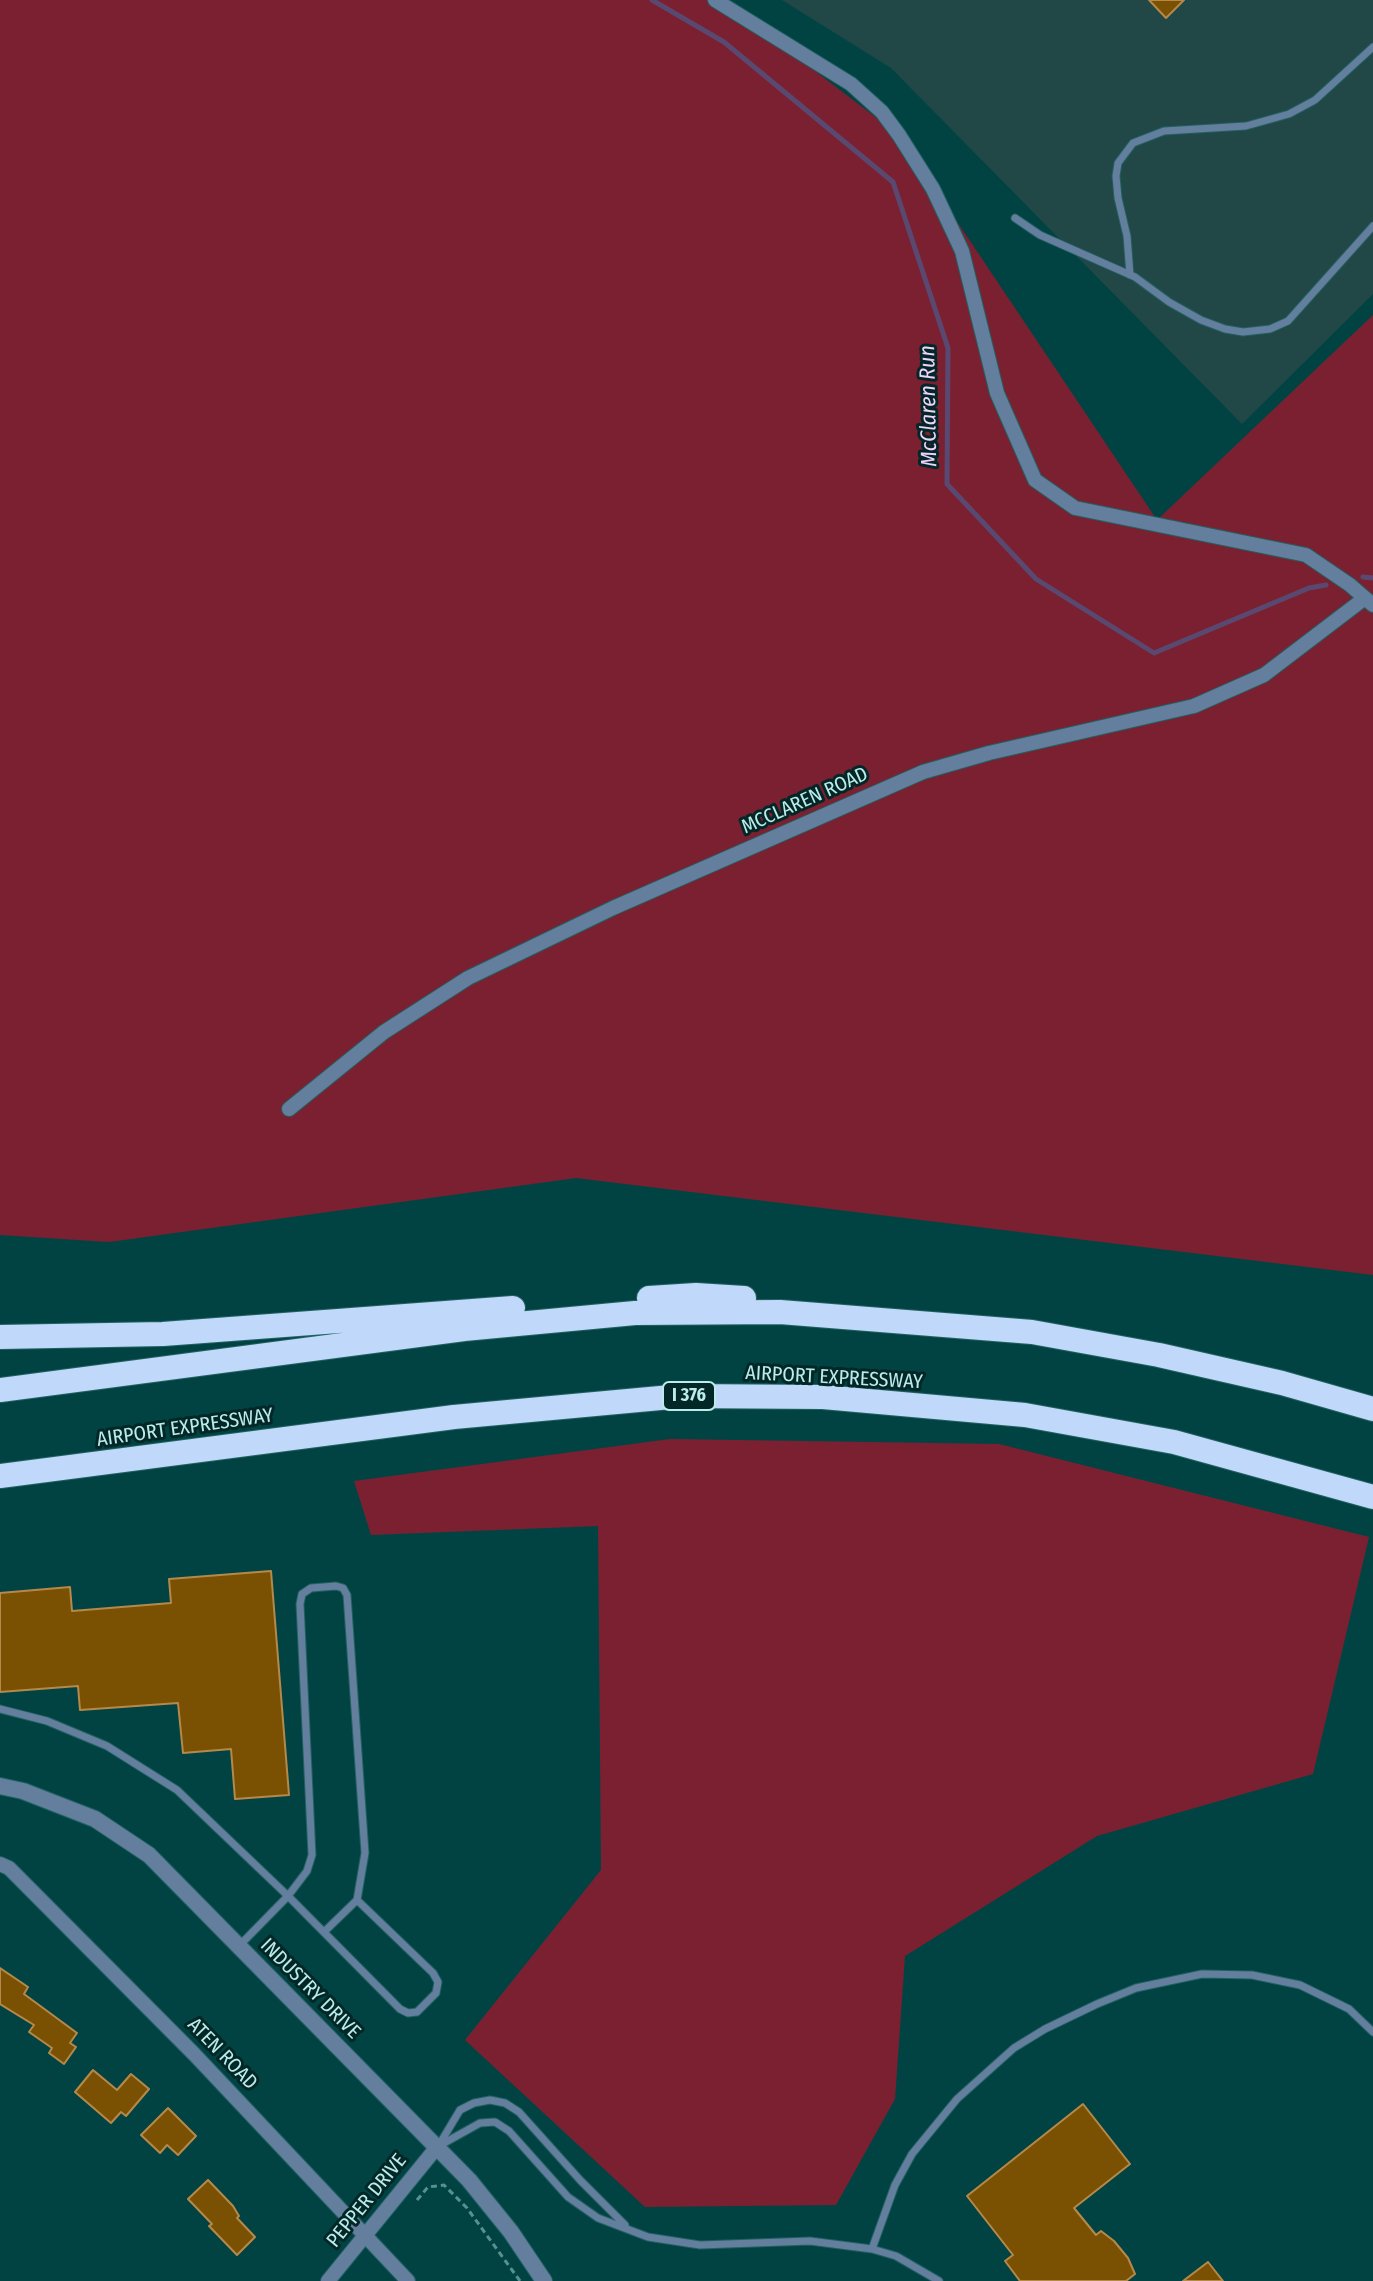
<!DOCTYPE html>
<html>
<head>
<meta charset="utf-8">
<style>
	body { margin:0 }
	canvas { display:block; background:#014343 }
</style>
</head>
<body>
<canvas width="1373" height="2281"></canvas>
<script>
const ctx = document.querySelector('canvas').getContext('2d');
ctx.lineJoin = 'round';
function fillPath(path, color) {
  ctx.fillStyle = color;
  ctx.fill(path, 'evenodd');
}
function toPath(rows) {
  const path = new Path2D();
  for (const r of rows) {
    path.moveTo(r[0], r[1]);
    for (let i = 2; i < r.length; i += 2) path.lineTo(r[i], r[i + 1]);
  }
  return path;
}
function strokePath(path, color, width, dash) {
  ctx.strokeStyle = color;
  ctx.lineWidth = width;
  ctx.lineCap = dash ? 'butt' : 'round';
  ctx.setLineDash(dash || []);
  ctx.stroke(path);
}
function write(font, color, halo, rows, align = 'center') {
  ctx.font = font + ' "Fira Sans Condensed",sans-serif';
  ctx.lineWidth = 6;
  ctx.setLineDash([]);
  ctx.textBaseline = 'middle';
  ctx.strokeStyle = halo;
  ctx.fillStyle = color;
  for (const [text, x, y, turn = 0] of rows) {
    ctx.save();
    ctx.translate(x, y);
    ctx.rotate((+turn || 0) * Math.PI / 180);
    ctx.textAlign = isNaN(turn) ? turn : align;
    if (halo) ctx.strokeText(text, 0, 0);
    ctx.fillText(text, 0, 0);
    ctx.restore();
  }
}
const built = toPath([
	[782,0,1373,0,1373,294,1242,424,891,68]
]);
const green = toPath([
	[0,0,722,0,899,135,1157,520,1373,315,1373,1275,576,1178,109,1242,0,1235],
	[670,1439,999,1444,1369,1537,1313,1774,1097,1836,905,1956,895,2099,836,2205,645,2207,465,2040,601,1870,598,1526,371,1535,354,1481]
]);
const stream = toPath([
	[652,0,724,42,893,182,948,348,947,484,1036,579,1154,653,1309,588,1326,585],
	[1363,577,1373,578]
]);
const building = toPath([
	[1149,0,1184,0,1166,18,1149,0],
	[271,1571,289,1795,235,1799,231,1749,183,1753,178,1703,80,1710,78,1686,0,1692,0,1593,70,1587,72,1611,171,1603,169,1579,271,1571],
	[0,1968,28,1987,24,1994,77,2033,70,2043,76,2047,64,2064,49,2053,52,2048,29,2032,34,2025,0,2004,0,1968],
	[93,2070,117,2090,131,2074,149,2089,126,2116,121,2112,111,2123,75,2092,93,2070],
	[1083,2104,1130,2164,1074,2208,1096,2235,1101,2231,1114,2241,1128,2258,1135,2274,1126,2281,1020,2281,1005,2261,1013,2255,967,2196,1083,2104],
	[168,2108,196,2136,178,2155,167,2145,160,2153,141,2135,168,2108],
	[208,2180,233,2206,239,2216,237,2218,255,2237,237,2255,209,2226,212,2224,188,2199,208,2180],
	[1208,2262,1223,2281,1183,2281,1208,2262]
]);
const path = toPath([
	[417,2200,428,2187,444,2185,467,2208,520,2281]
]);
const service = toPath([
	[1015,218,1040,235,1135,277,1169,302,1201,320,1225,329,1243,332,1270,329,1288,321,1373,226],
	[1130,275,1127,236,1118,198,1116,176,1118,163,1133,143,1164,131,1246,126,1289,114,1315,100,1373,47],
	[0,1709,47,1721,107,1746,177,1790,288,1896,400,2009,408,2013,417,2012,436,1993,438,1982,433,1973,357,1900,324,1932],
	[239,1946,288,1896,307,1871,312,1855,300,1604,302,1594,311,1588,336,1586,343,1588,347,1595,365,1853,357,1900],
	[439,2145,460,2110,474,2103,490,2100,505,2103,519,2112,580,2180,625,2225],
	[437,2147,480,2123,495,2122,509,2131,568,2197,598,2218,648,2237,700,2245,810,2241,872,2249,896,2256,939,2281],
	[872,2249,895,2185,912,2154,957,2099,1014,2048,1045,2029,1097,2004,1136,1988,1202,1974,1252,1975,1300,1985,1349,2009,1373,2032]
]);
const minor = toPath([
	[715,0,851,84,882,112,899,135,933,189,962,251,997,393,1035,480,1075,508,1306,555,1350,585,1373,605],
	[289,1109,384,1032,468,978,613,908,923,772,989,753,1194,706,1264,675,1365,598],
	[0,1864,9,1868,194,2054,408,2281],
	[328,2281,437,2147]
]);
const tertiary = toPath([
	[0,1786,23,1791,95,1819,149,1855,469,2180,511,2232,544,2281]
]);
const motorway = toPath([
	[649,1298,696,1295,744,1298],
	[0,1337,163,1334,513,1308],
	[0,1390,464,1329,635,1313,780,1312,1032,1332,1159,1355,1282,1383,1373,1409],
	[0,1476,454,1417,682,1396,823,1397,1025,1415,1174,1442,1373,1497]
]);
const shields = [
	[689,1396,52]
];
const shieldNames = [
	["I 376",689,1396]
];
const streetNames = [
	["MCCLAREN ROAD",805,801,-24],
	["AIRPORT EXPRESSWAY",834,1378,3],
	["AIRPORT EXPRESSWAY",185,1428,-8],
	["INDUSTRY DRIVE",310,1989,45],
	["ATEN ROAD",222,2054,46],
	["PEPPER DRIVE",367,2201,-51]
];
const waterNames = [
	["McClaren Run",929,406,-91]
];
fillPath(built, '#214747');
fillPath(green, '#7b2030');
strokePath(stream, '#594971', 5);
fillPath(building, '#7a5103');
strokePath(building, '#b58949', 2);
strokePath(service, '#226161', 9);
strokePath(minor, '#226161', 16);
strokePath(tertiary, '#226161', 18);
strokePath(motorway, '#226161', 26);
strokePath(path, '#579190', 3, [6, 4]);
strokePath(service, '#647e9e', 7);
strokePath(minor, '#647e9e', 14);
strokePath(tertiary, '#647e9e', 16);
strokePath(motorway, '#c0d8f9', 24);
for (const [x, y, w] of shields) {
  const box = new Path2D();
  box.roundRect(x - w / 2, y - 14, w, 28, 6);
  ctx.fillStyle = '#032727';
  ctx.fill(box);
  strokePath(box, '#bbebea', 2);
}
write('bold 18px', '#bbebea', null, shieldNames);
write('20px', '#bbebea', '#032727', streetNames);
write('italic 22px', '#efd3fc', '#032727', waterNames);
</script>
</body>
</html>
